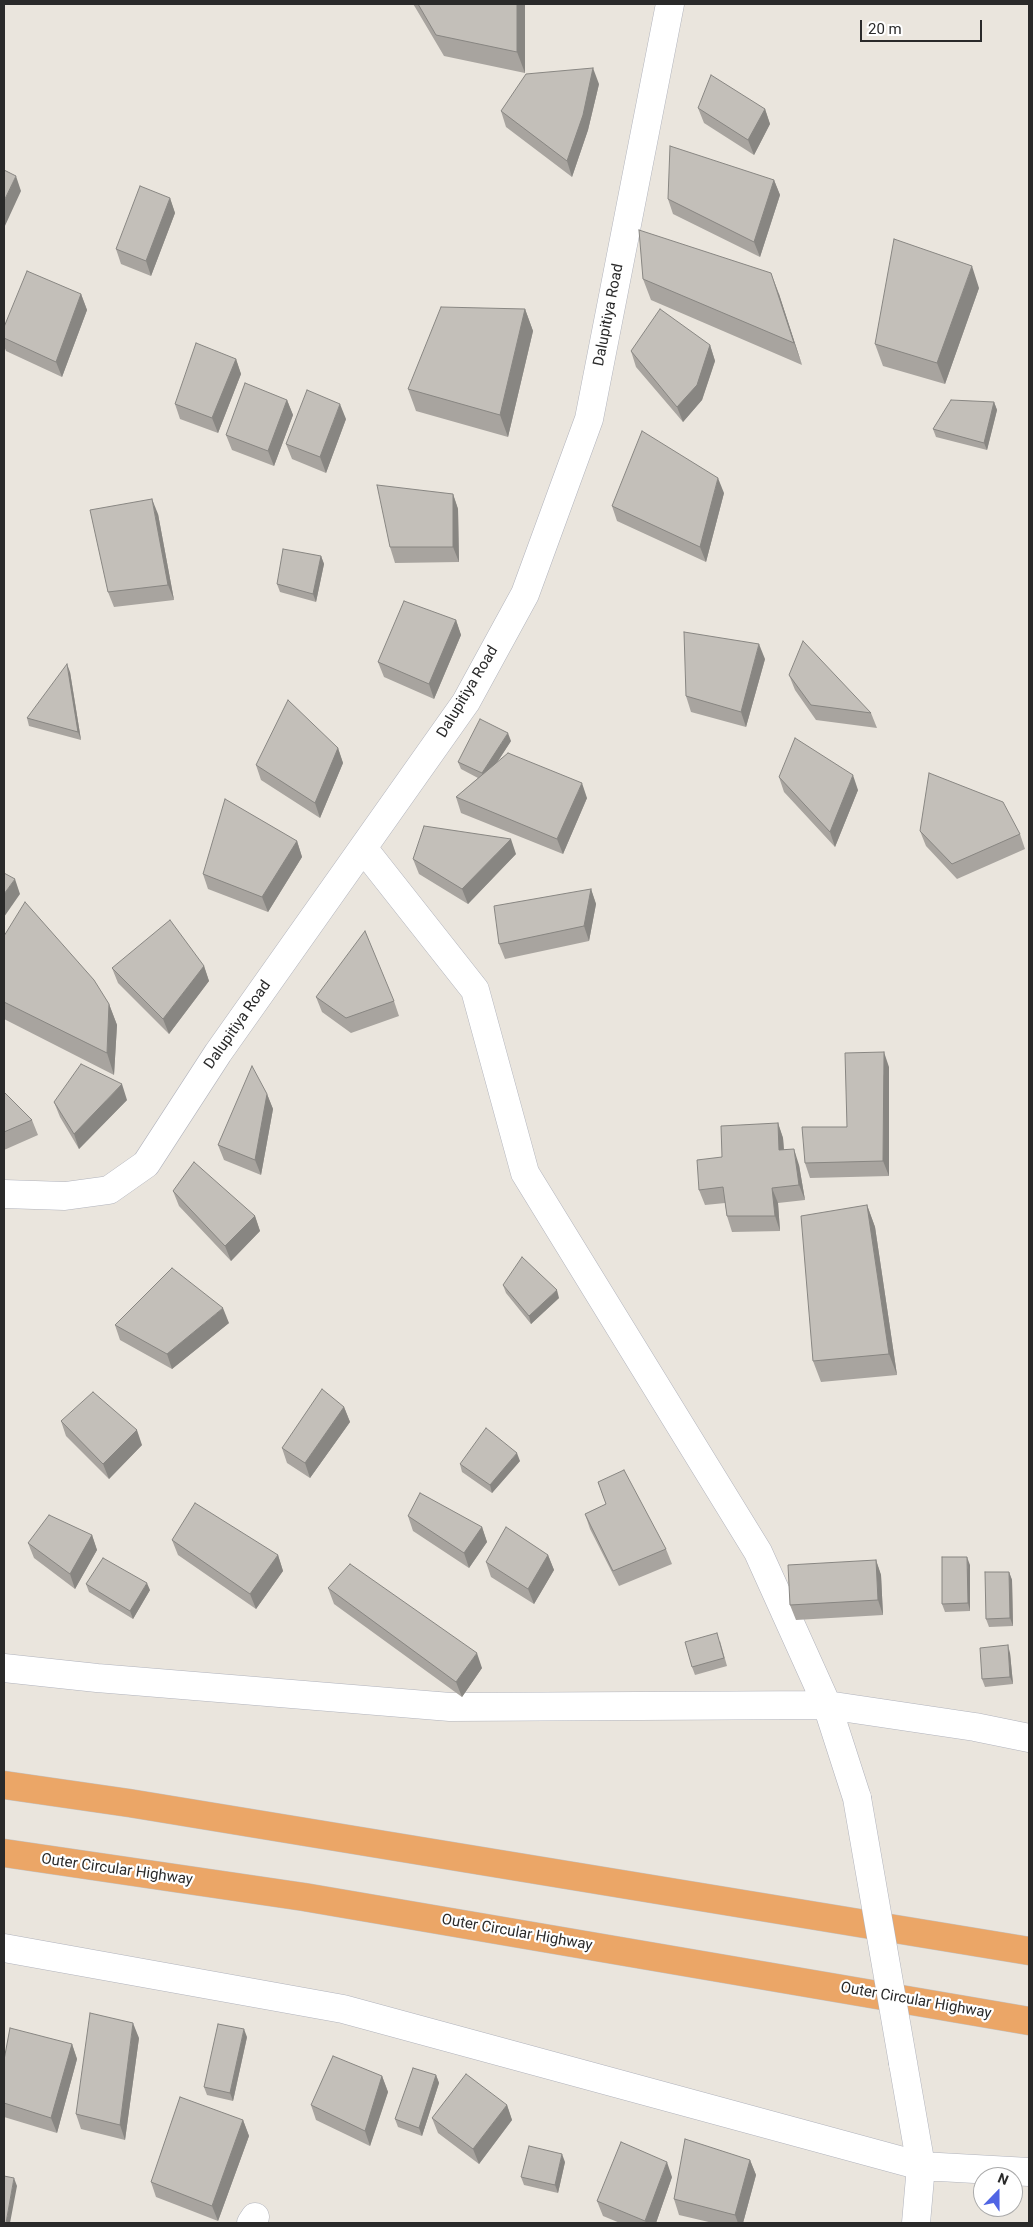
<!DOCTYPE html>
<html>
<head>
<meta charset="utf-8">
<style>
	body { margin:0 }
	#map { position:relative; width:1033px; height:2227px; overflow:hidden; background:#eae5dd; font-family:Roboto,sans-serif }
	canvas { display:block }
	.frame { position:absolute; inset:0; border:5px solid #2a2a2a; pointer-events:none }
	.north { position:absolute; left:973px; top:2167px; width:50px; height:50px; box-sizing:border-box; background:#fff; border:1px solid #aaa; border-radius:50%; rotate:22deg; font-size:14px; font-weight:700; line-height:20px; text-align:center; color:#2a2a2a }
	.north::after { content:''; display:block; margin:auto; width:18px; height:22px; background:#5065e4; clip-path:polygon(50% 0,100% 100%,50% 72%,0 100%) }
	.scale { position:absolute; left:860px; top:20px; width:122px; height:22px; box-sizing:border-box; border:2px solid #2a2a2a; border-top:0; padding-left:6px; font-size:15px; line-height:18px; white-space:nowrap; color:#2a2a2a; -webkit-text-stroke:4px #fff; paint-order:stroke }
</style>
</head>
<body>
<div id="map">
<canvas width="1033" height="2227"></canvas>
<div class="frame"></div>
<div class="north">N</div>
<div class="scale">20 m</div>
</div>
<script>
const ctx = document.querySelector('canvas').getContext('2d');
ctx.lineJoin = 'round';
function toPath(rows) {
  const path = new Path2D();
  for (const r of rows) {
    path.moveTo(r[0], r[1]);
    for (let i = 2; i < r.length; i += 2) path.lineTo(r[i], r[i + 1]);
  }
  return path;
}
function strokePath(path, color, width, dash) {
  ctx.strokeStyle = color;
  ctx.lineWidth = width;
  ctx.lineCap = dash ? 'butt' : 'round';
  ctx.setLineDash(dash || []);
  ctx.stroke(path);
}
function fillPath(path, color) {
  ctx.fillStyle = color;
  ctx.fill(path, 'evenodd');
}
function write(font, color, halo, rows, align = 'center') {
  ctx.font = font + ' Roboto,sans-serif';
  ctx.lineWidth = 4.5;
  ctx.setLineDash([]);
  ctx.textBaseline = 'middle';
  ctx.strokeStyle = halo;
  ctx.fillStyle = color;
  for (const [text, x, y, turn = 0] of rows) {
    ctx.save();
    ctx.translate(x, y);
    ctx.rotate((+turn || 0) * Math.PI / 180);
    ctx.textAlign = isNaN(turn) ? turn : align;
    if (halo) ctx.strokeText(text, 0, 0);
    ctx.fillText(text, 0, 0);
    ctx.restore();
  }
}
const minor = toPath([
	[363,848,475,990,525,1173,758,1552,827,1705,857,1798],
	[4,1194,65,1196,109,1190,146,1164,218,1053,466,702,525,594,589,419,670,4],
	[4,1668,97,1678,450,1707,827,1705,975,1727,1029,1738],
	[4,1948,343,2009,921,2166,1029,2172],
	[903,2063,921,2166,916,2223],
	[251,2223,255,2217]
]);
const highway = toPath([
	[4,1785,129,1803,1029,1951],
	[4,1853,304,1897,1029,2021]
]);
const minorBridge = toPath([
	[857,1798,903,2063]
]);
const wall = toPath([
	[413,4,525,4,525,73,444,56,415,7],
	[599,84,588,130,572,177,506,127,501,111],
	[698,108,765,109,770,124,754,155,704,123],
	[774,180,780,195,760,257,673,214,668,199],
	[170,198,175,213,151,276,121,264,116,249],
	[643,279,779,294,802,365,651,300],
	[979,288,945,384,883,366,875,344],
	[81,294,87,310,62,377,6,351,4,346,4,327],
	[525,309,533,331,508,437,416,411,408,389],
	[710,345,715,361,702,400,683,422,636,367,631,351],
	[236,359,241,374,218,433,180,419,175,404],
	[287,400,293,415,274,466,232,450,226,435],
	[994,402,997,410,987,450,936,437,933,429],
	[346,419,326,473,292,459,286,444],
	[724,493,706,562,617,521,612,506],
	[453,494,458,509,459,562,395,563,390,547],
	[158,514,174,600,114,607,108,592],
	[321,556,324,564,316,602,280,592,277,584],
	[456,620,461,635,434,699,384,677,378,662],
	[765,659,746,727,691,712,686,696],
	[70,672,81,740,29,726,27,718],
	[789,675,871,713,877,728,816,720,795,690],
	[511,741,496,764,587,798,563,854,461,813,456,797,478,778,461,769,458,762],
	[338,748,343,763,320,818,261,780,256,765],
	[779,777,858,790,835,847,784,792],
	[920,831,1020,834,1025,849,957,879,926,846],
	[297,841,302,857,268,912,208,889,203,874],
	[516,854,468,904,419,874,413,859],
	[591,889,596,904,589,941,505,959,499,944],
	[4,936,109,1004,117,1025,114,1075,4,1019],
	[204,966,209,981,169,1034,118,983,112,968],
	[316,997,394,1001,399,1016,351,1033,322,1012],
	[889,1067,889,1176,810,1178,805,1163,847,1127],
	[4,1092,32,1120,38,1135,4,1150],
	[267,1094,273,1109,261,1175,224,1160,218,1145],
	[127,1100,79,1149,60,1117,54,1102],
	[778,1123,783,1138,784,1150,799,1165,805,1200,778,1203,780,1231,732,1232,727,1216,725,1203,705,1205,699,1190,722,1157],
	[173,1191,255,1216,260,1231,231,1261,179,1206],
	[867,1205,875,1227,897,1375,821,1382,813,1361],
	[503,1285,559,1298,531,1324,506,1293],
	[229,1323,172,1369,120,1340,115,1325],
	[344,1407,350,1422,310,1478,287,1463,282,1448],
	[61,1421,142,1445,109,1479,66,1436],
	[520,1461,492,1493,462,1472,460,1464],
	[598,1482,666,1549,672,1564,619,1586,590,1529,585,1514,606,1504],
	[408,1516,482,1527,487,1542,469,1568,413,1531],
	[92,1535,97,1550,75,1589,34,1558,28,1543],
	[172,1540,278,1555,283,1571,256,1609,178,1555],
	[548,1555,554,1570,534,1604,491,1577,486,1562],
	[876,1560,881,1575,883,1615,796,1620,790,1605],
	[970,1565,970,1611,945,1612,942,1604],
	[1009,1572,1012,1580,1013,1626,989,1627,986,1619],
	[86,1584,150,1590,133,1619,89,1592],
	[328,1588,482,1668,462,1697,334,1604],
	[720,1641,727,1666,695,1675,692,1667],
	[1010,1653,1013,1684,985,1687,982,1679],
	[247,2037,233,2101,207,2095,204,2087],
	[139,2038,125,2140,81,2129,76,2114],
	[72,2044,77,2059,57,2133,4,2117,4,2060],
	[436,2075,439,2083,422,2136,398,2127,395,2119],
	[382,2076,388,2092,370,2146,316,2120,311,2105],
	[507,2105,512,2120,479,2164,438,2133,432,2118],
	[243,2120,249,2136,218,2221,156,2197,151,2182],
	[750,2160,756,2175,743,2223,713,2223,679,2215,674,2199],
	[565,2162,558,2193,524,2185,521,2177],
	[672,2177,656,2223,620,2223,603,2216,597,2201]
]);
const shadedWall = toPath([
	[517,4,525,4,525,73,517,52],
	[593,68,599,84,588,130,572,177,567,161],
	[765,109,770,124,754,155,748,140],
	[16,176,21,191,4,228,4,201],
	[774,180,780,195,760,257,754,242],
	[170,198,175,213,151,276,146,261],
	[972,266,979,288,945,384,937,363],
	[771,273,779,294,802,365,794,343],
	[81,294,87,310,62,377,56,362],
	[525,309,533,331,508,437,500,415],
	[710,345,715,361,702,400,683,422,677,407],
	[236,359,241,374,218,433,212,418],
	[287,400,293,415,274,466,268,451],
	[994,402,997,410,987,450,984,443],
	[340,404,346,419,326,473,320,457],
	[718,478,724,493,706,562,700,547],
	[453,494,458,509,459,562,453,547],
	[152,499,158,514,174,600,168,585],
	[321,556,324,564,316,602,313,594],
	[456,620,461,635,434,699,429,684],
	[759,644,765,659,746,727,741,712],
	[67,664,70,672,81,740,78,732],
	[508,733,511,741,485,781,482,773],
	[338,748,343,763,320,818,315,803],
	[853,775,858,790,835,847,830,832],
	[582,783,587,798,563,854,557,839],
	[511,839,516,854,468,904,462,889],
	[297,841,302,857,268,912,262,897],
	[15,879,20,894,4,917,4,894],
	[591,889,596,904,589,941,584,926],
	[204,966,209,981,169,1034,163,1019],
	[109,1004,117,1025,114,1075,107,1053],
	[884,1052,889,1067,889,1176,883,1161],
	[122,1084,127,1100,79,1149,74,1134],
	[267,1094,273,1109,261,1175,255,1160],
	[778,1123,783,1138,785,1165,779,1150],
	[794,1149,799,1165,805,1200,799,1185],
	[772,1188,778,1203,780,1231,775,1216],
	[867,1205,875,1227,897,1375,889,1354],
	[255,1216,260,1231,231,1261,225,1246],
	[557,1290,559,1298,531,1324,529,1316],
	[223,1308,229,1323,172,1369,167,1354],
	[344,1407,350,1422,310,1478,305,1463],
	[137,1430,142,1445,109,1479,103,1464],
	[517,1453,520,1461,492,1493,490,1485],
	[482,1527,487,1542,469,1568,464,1553],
	[92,1535,97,1550,75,1589,70,1574],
	[278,1555,283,1571,256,1609,250,1594],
	[548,1555,554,1570,534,1604,528,1589],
	[967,1557,970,1565,970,1611,968,1603],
	[876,1560,881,1575,883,1615,878,1600],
	[1009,1572,1012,1580,1013,1626,1010,1618],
	[147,1583,150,1590,133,1619,130,1611],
	[1008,1645,1010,1653,1013,1684,1010,1677],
	[477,1653,482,1668,462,1697,456,1682],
	[133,2023,139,2038,125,2140,120,2125],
	[244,2029,247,2037,233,2101,230,2093],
	[72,2044,77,2059,57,2133,51,2118],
	[436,2075,439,2083,422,2136,419,2128],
	[382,2076,388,2092,370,2146,365,2131],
	[507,2105,512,2120,479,2164,473,2149],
	[243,2120,249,2136,218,2221,212,2206],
	[562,2154,565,2162,558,2193,555,2185],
	[750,2160,756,2175,743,2223,738,2223,735,2215],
	[667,2162,672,2177,656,2223,646,2223,645,2221],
	[14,2178,17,2186,10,2223,6,2223]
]);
const building = toPath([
	[418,4,517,4,517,52,436,35,418,4],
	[593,68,583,115,567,161,501,111,526,74,593,68],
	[711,75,765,109,748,140,698,108,711,75],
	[670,146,774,180,754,242,668,199,670,146],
	[4,170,16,176,4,201,4,170],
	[140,186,170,198,146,261,116,249,140,186],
	[639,230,771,273,794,343,643,279,639,230],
	[894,239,972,266,937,363,875,344,894,239],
	[27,271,81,294,56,362,4,338,4,327,27,271],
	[441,307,525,309,500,415,408,389,441,307],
	[660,309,710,345,697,385,677,407,631,351,660,309],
	[196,343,236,359,212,418,175,404,196,343],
	[245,383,287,400,268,451,226,435,245,383],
	[307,390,340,404,320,457,286,444,307,390],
	[951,400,994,402,984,443,933,429,951,400],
	[642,431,718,478,700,547,612,506,642,431],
	[377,485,453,494,453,547,390,547,377,485],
	[152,499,168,585,108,592,90,510,152,499],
	[283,549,321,556,313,594,277,584,283,549],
	[404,601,456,620,429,684,378,662,404,601],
	[684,632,759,644,741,712,686,696,684,632],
	[803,641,871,713,811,705,789,675,803,641],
	[67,664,78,732,27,718,67,664],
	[288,700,338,748,315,803,256,765,288,700],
	[480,719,508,733,482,773,458,762,480,719],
	[795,738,853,775,830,832,779,777,795,738],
	[508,753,582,783,557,839,456,797,508,753],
	[929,773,1003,802,1020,834,952,864,920,831,929,773],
	[225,799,297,841,262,897,203,874,225,799],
	[424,826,511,839,462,889,413,859,424,826],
	[4,873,15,879,4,894,4,873],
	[591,889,584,926,499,944,494,906,591,889],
	[25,902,94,980,109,1004,107,1053,4,1002,4,936,25,902],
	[170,920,204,966,163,1019,112,968,170,920],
	[365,931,394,1001,346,1018,316,997,365,931],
	[884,1052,883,1161,805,1163,802,1127,847,1127,845,1053,884,1052],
	[81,1064,122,1084,74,1134,54,1102,81,1064],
	[252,1066,267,1094,255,1160,218,1145,252,1066],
	[4,1092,32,1120,4,1132,4,1092],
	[778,1123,779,1150,794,1149,799,1185,772,1188,775,1216,727,1216,723,1187,699,1190,697,1160,722,1157,721,1126,778,1123],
	[194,1162,255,1216,225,1246,173,1191,194,1162],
	[867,1205,889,1354,813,1361,801,1216,867,1205],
	[522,1257,557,1290,529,1316,503,1285,522,1257],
	[172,1268,223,1308,167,1354,115,1325,172,1268],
	[322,1389,344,1407,305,1463,282,1448,322,1389],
	[93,1392,137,1430,103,1464,61,1421,93,1392],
	[486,1428,517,1453,490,1485,460,1464,486,1428],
	[624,1470,666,1549,613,1571,585,1514,606,1504,598,1482,624,1470],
	[420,1493,482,1527,464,1553,408,1516,420,1493],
	[195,1503,278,1555,250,1594,172,1540,195,1503],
	[49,1515,92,1535,70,1574,28,1543,49,1515],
	[506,1527,548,1555,528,1589,486,1562,506,1527],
	[942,1557,967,1557,968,1603,942,1604,942,1557],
	[103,1558,147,1583,130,1611,86,1584,103,1558],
	[876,1560,878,1600,790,1605,788,1565,876,1560],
	[350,1564,477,1653,456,1682,328,1588,350,1564],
	[985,1572,1009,1572,1010,1618,986,1619,985,1572],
	[717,1633,724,1658,692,1667,685,1642,717,1633],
	[1008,1645,1010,1677,982,1679,980,1648,1008,1645],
	[90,2013,133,2023,120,2125,76,2114,90,2013],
	[218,2024,244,2029,230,2093,204,2087,218,2024],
	[10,2028,72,2044,51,2118,4,2103,4,2060,10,2028],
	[333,2056,382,2076,365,2131,311,2105,333,2056],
	[413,2068,436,2075,419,2128,395,2119,413,2068],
	[466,2074,507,2105,473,2149,432,2118,466,2074],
	[180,2097,243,2120,212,2206,151,2182,180,2097],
	[685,2139,750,2160,735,2215,674,2199,685,2139],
	[621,2142,667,2162,645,2221,597,2201,621,2142],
	[529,2146,562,2154,555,2185,521,2177,529,2146],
	[4,2176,14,2178,6,2223,4,2223,4,2176]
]);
const streetNames = [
	["Dalupitiya Road",609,315,-79],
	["Dalupitiya Road",468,692,-59],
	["Dalupitiya Road",238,1025,-55],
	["Outer Circular Highway",117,1870,8],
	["Outer Circular Highway",517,1933,10],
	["Outer Circular Highway",916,2001,10]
];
strokePath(minor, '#b1b3bc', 29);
strokePath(highway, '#c3c3c3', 29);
strokePath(minor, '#fff', 28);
strokePath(highway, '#eba667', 28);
strokePath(minorBridge, '#b1b3bc', 29, []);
strokePath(minorBridge, '#fff', 28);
fillPath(wall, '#a8a49f');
fillPath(shadedWall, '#888682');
fillPath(building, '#c3bfb9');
strokePath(building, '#888682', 1);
write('15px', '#2a2a2a', '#fff', streetNames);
</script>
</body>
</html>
